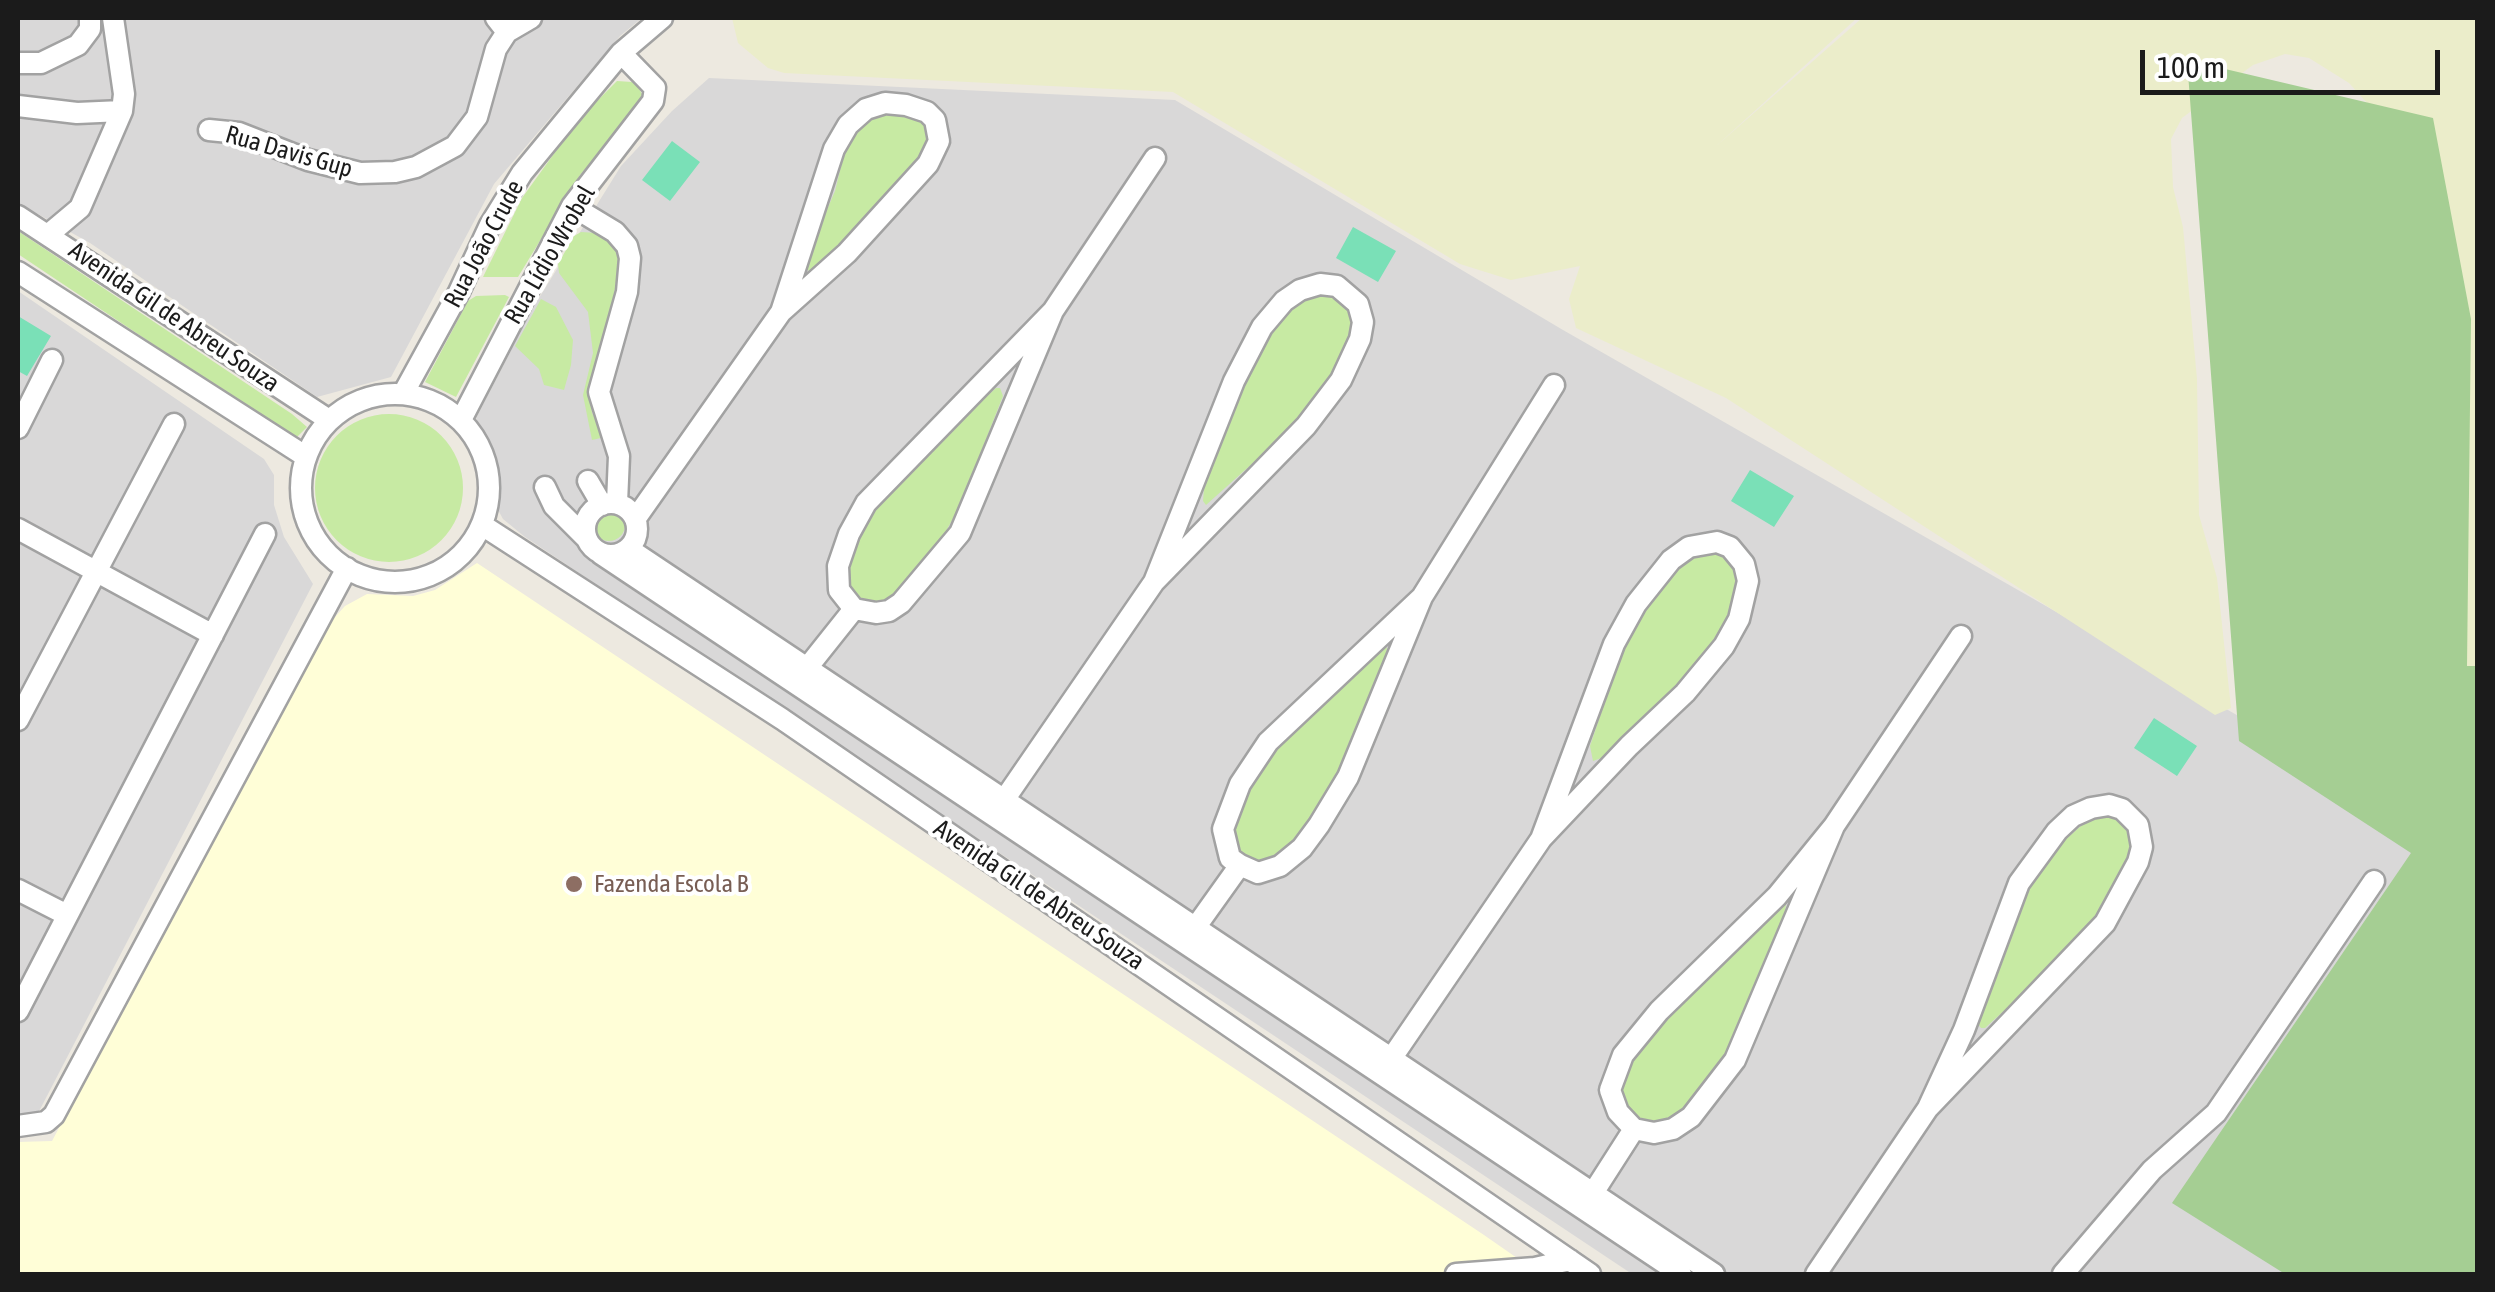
<!DOCTYPE html>
<html>
<head>
<meta charset="utf-8">
<style>
	body { margin:0 }
	#map { position:relative; width:2495px; height:1292px; overflow:hidden; background:#ede9e0; font-family:"Asap Condensed",sans-serif }
	canvas { display:block }
	.frame { position:absolute; inset:0; border:20px solid #1b1b1b; pointer-events:none }
	.scale { position:absolute; left:2140px; top:50px; width:300px; height:45px; box-sizing:border-box; border:5px solid #1b1b1b; border-top:0; padding-left:12px; font-size:30px; line-height:35px; white-space:nowrap; color:#1b1b1b; -webkit-text-stroke:8px #fff; paint-order:stroke }
</style>
</head>
<body>
<div id="map">
<canvas width="2495" height="1292"></canvas>
<div class="frame"></div>
<div class="scale">100 m</div>
</div>
<script>
const ctx = document.querySelector('canvas').getContext('2d');
ctx.lineJoin = 'round';
function fillPath(path, color) {
  ctx.fillStyle = color;
  ctx.fill(path, 'evenodd');
}
function toPath(rows) {
  const path = new Path2D();
  for (const r of rows) {
    if (r.length === 3) {
      path.moveTo(r[0] + r[2], r[1]);
      path.arc(r[0], r[1], r[2], 0, 2 * Math.PI);
      continue;
    }
    path.moveTo(r[0], r[1]);
    for (let i = 2; i < r.length; i += 2) path.lineTo(r[i], r[i + 1]);
  }
  return path;
}
function strokePath(path, color, width, dash) {
  ctx.strokeStyle = color;
  ctx.lineWidth = width;
  ctx.lineCap = dash ? 'butt' : 'round';
  ctx.setLineDash(dash || []);
  ctx.stroke(path);
}
function write(font, color, halo, rows, align = 'center') {
  ctx.font = font + ' "Asap Condensed",sans-serif';
  ctx.lineWidth = 8;
  ctx.setLineDash([]);
  ctx.textBaseline = 'middle';
  ctx.strokeStyle = halo;
  ctx.fillStyle = color;
  for (const [text, x, y, turn = 0] of rows) {
    ctx.save();
    ctx.translate(x, y);
    ctx.rotate((+turn || 0) * Math.PI / 180);
    ctx.textAlign = isNaN(turn) ? turn : align;
    if (halo) ctx.strokeText(text, 0, 0);
    ctx.fillText(text, 0, 0);
    ctx.restore();
  }
}
const residential = toPath([
	[18,18,642,18,620,36,494,184,391,377,317,397,90,243,18,203],
	[709,78,1175,100,1563,330,2452,838,2312,1274,1632,1274,525,537,503,519,497,508,493,466,476,418,534,306,621,166,672,111],
	[18,291,264,459,274,475,274,505,284,537,313,584,35,1119,18,1119]
]);
const education = toPath([
	[477,563,1484,1235,1540,1274,18,1274,18,1142,52,1141,326,627,345,606,367,594,413,596,435,590]
]);
const farmland = toPath([
	[732,18,1857,18,1714,148,1862,18,2477,18,2477,674,2459,674,2408,148,2349,83,2309,58,2285,54,2253,65,2182,118,2171,139,2173,187,2183,227,2197,379,2199,515,2217,578,2231,708,2215,715,1726,398,1576,328,1569,299,1580,266,1511,280,1460,264,1173,92,784,73,768,68,738,43]
]);
const grass = toPath([
	[617,81,632,82,638,87,642,94,636,110,580,175,518,277,483,277,522,198,579,119],
	[893,108,925,121,929,132,929,150,870,221,809,271,805,267,806,259,835,191,849,134,864,115],
	[18,231,292,414,307,427,297,437,280,429,18,254],
	[581,232,597,233,608,239,616,248,619,261,610,323,589,387,592,413,605,437,592,440,583,395,593,353,588,312,559,273,558,264,574,236],
	[1318,291,1336,294,1356,317,1354,335,1341,360,1316,401,1291,429,1206,505,1203,501,1204,489,1233,405,1261,346,1298,300],
	[505,295,509,297,456,397,425,382,468,301,476,296],
	[541,299,556,307,573,340,571,365,564,390,544,385,539,369,515,346],
	[996,388,1000,388,1003,396,959,508,933,554,889,599,875,603,861,599,852,591,848,579,852,555,878,502,929,449],
	[389,488,74],
	[609,525,16],
	[1711,552,1724,556,1733,569,1738,593,1733,609,1691,675,1607,756,1593,761,1590,746,1626,639,1638,618,1660,586,1678,569,1694,556],
	[1382,644,1387,648,1386,658,1340,779,1297,841,1278,857,1257,861,1242,855,1230,829,1273,748],
	[2107,812,2121,819,2130,832,2131,849,2125,872,2098,919,2018,998,1985,1028,1981,1028,1978,1024,2027,887,2066,839,2090,818],
	[1782,902,1786,905,1784,916,1728,1052,1693,1102,1666,1126,1648,1127,1626,1108,1620,1097,1623,1075,1662,1020]
]);
const forest = toPath([
	[2187,60,2433,118,2471,319,2467,666,2478,666,2477,1274,2285,1274,2172,1203,2411,853,2239,741]
]);
const pitch = toPath([
	[672,141,700,162,670,201,642,180],
	[1353,227,1396,251,1378,282,1336,258],
	[18,316,51,336,27,376,18,371],
	[1750,470,1794,496,1774,527,1731,501],
	[2154,718,2197,746,2177,776,2134,748]
]);
const minor = toPath([
	[507,32,531,18],
	[18,63,41,63,78,45,90,29,90,18],
	[18,106,77,113,122,111],
	[209,130,239,133,308,160,360,173,395,172,416,167,455,146,477,117,496,49,507,32,496,18],
	[572,206,615,232,627,246,630,258,627,292,599,392,619,456,617,503],
	[18,216,329,420],
	[49,234,80,208,122,111,124,94,113,18],
	[18,272,305,456],
	[1053,311,960,533,901,603,889,611,876,613,854,609,839,590,838,566,849,534,866,503,1053,311,1155,158],
	[395,488,94],
	[403,394,459,292,490,225,522,173,621,53,662,18],
	[461,420,572,206,653,101,655,88,621,53],
	[18,428,52,360],
	[588,481,602,505],
	[545,487,554,506,586,538],
	[611,529,26],
	[636,518,781,312,847,253,928,164,939,141,935,120,927,112,906,105,885,103,866,109,848,125,834,149,781,312],
	[482,525,782,719,1590,1274],
	[18,529,213,635],
	[629,549,1714,1274],
	[601,554,1681,1274],
	[1422,597,1268,742,1240,784,1223,829,1230,858,1240,865,1258,873,1280,866,1302,848,1319,825,1348,777,1422,597,1554,385],
	[807,668,854,609],
	[18,720,174,424],
	[1004,800,1154,582,1306,426,1341,380,1360,339,1363,322,1358,304,1337,286,1320,284,1300,290,1284,301,1262,327,1234,381,1154,582],
	[1834,826,1735,1060,1691,1117,1673,1129,1654,1133,1634,1129,1618,1112,1610,1090,1623,1055,1659,1011,1777,896,1834,826,1961,636],
	[18,890,67,915],
	[1195,928,1240,865],
	[18,1011,265,534],
	[1391,1059,1541,839,1629,746,1685,693,1724,646,1739,619,1748,581,1744,564,1730,547,1717,542,1689,547,1671,560,1636,604,1614,644,1541,839],
	[18,1126,46,1122,54,1115,347,568],
	[1593,1193,1634,1129],
	[1456,1274,1535,1268,1570,1260],
	[1816,1274,1928,1108,1964,1030,2019,883,2057,831,2073,816,2091,808,2109,805,2122,809,2138,825,2142,847,2138,862,2105,923,1928,1108],
	[2063,1274,2152,1170,2216,1113,2374,881]
]);
const markers = [
	[574,884,10,"#8d6e63"]
];
const streetNames = [
	["Rua Davis Gup",289,152,16],
	["Rua João Crude",484,244,-62],
	["Rua Lídio Wrobel",550,255,-60],
	["Avenida Gil de Abreu Souza",174,317,34],
	["Avenida Gil de Abreu Souza",1039,895,34]
];
const educationNames = [
	["Fazenda Escola B",594,884]
];
fillPath(residential, '#d9d8d8');
fillPath(education, '#fffed7');
fillPath(farmland, '#ebedca');
fillPath(grass, '#c7eaa3');
fillPath(forest, '#a5ce93');
fillPath(pitch, '#7ae0b7');
strokePath(minor, '#a2a2a2', 25);
strokePath(minor, '#fff', 20);
for (const [x, y, r, color] of markers) {
  const dot = new Path2D();
  dot.arc(x, y, r, 0, 2 * Math.PI);
  ctx.fillStyle = color;
  ctx.fill(dot);
  strokePath(dot, '#fff', 4);
}
write('25px', '#1b1b1b', '#fff', streetNames);
write('25px', '#785e54', '#fff', educationNames, 'left');
</script>
</body>
</html>
